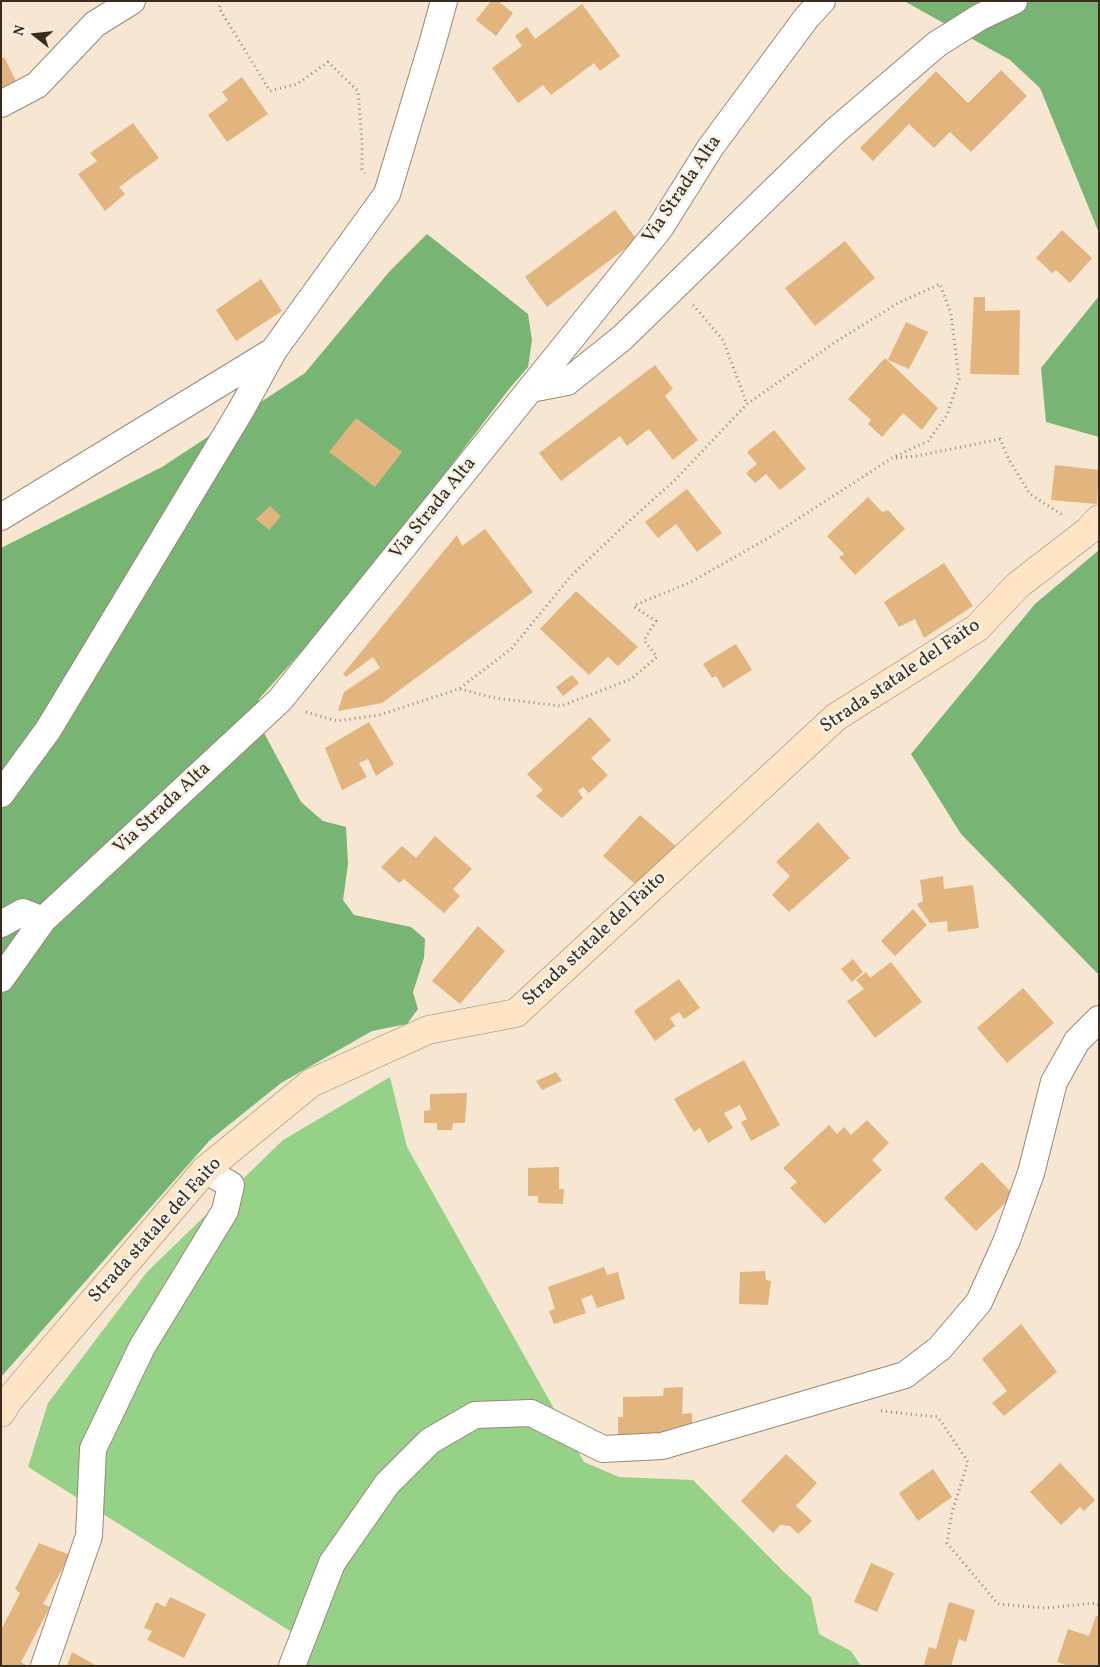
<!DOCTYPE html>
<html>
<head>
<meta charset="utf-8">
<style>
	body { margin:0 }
	#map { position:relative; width:1100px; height:1667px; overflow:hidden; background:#f6e6d2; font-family:Vollkorn,serif }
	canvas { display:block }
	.frame { position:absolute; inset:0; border:2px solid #3b2a1e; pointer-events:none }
	.north { position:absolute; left:10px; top:10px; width:50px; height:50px; -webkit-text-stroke:4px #f7f3e8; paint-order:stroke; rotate:286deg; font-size:14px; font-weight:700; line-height:20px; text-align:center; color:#3b2a1e }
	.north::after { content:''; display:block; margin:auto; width:18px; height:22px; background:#3b2a1e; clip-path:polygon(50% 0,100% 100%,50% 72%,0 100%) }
</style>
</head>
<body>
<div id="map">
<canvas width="1100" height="1667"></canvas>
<div class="frame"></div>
<div class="north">N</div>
</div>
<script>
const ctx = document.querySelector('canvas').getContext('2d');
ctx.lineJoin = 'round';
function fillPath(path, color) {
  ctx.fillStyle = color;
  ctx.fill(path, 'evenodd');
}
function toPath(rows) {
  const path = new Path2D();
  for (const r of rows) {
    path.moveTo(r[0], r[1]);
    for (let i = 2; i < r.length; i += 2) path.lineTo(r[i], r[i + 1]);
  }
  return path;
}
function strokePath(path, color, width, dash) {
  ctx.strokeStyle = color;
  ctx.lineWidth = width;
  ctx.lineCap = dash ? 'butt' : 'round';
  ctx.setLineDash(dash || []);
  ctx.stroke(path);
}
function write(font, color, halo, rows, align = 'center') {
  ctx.font = font + ' Vollkorn,serif';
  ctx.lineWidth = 5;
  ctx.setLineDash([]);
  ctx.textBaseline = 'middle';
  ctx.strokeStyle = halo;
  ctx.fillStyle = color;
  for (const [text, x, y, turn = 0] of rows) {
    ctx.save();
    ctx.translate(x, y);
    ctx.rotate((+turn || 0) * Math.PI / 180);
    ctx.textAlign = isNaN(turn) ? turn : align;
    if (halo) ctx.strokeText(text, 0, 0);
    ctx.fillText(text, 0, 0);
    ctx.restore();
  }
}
const green = toPath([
	[390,1077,407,1147,584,1462,619,1477,693,1480,784,1572,811,1597,819,1634,851,1651,861,1666,306,1666,314,1646,28,1467,48,1403,147,1272,283,1140]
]);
const forest = toPath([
	[904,1,1099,1,1099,233,1040,88,1010,60],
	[427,234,528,314,532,340,528,367,509,389,412,517,317,634,259,699,255,716,301,802,323,821,346,827,348,864,343,900,354,915,411,927,425,939,424,958,413,992,418,1009,407,1024,372,1031,281,1083,210,1140,1,1377,1,548,162,467,305,373,389,272],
	[1099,296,1099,437,1046,422,1041,368],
	[1099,550,1099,975,961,834,911,754,1035,604]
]);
const building = toPath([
	[491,1,498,1,513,13,496,36,476,20],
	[582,4,620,56,600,71,594,63,551,95,543,85,518,103,492,68,522,46,515,36,527,27,535,39],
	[4,57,17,83,1,91,1,59],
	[1001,70,1027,96,971,152,950,132,934,148,909,124,873,161,860,148,936,71,968,103],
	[242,77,268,114,227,142,208,115,228,100,222,92],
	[133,123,159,158,119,187,125,194,105,211,78,174,97,161,90,153],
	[615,210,637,240,547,307,525,277],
	[1062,230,1092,258,1070,283,1056,270,1052,273,1036,258],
	[845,241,875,278,815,326,785,288],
	[261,279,282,311,236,341,216,310],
	[974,297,985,297,985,311,1020,310,1019,375,970,374],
	[906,322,928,332,909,369,888,360],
	[885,358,938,408,922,430,903,413,882,437,868,424,871,420,848,399],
	[655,365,673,389,665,396,698,440,673,460,649,429,627,446,620,436,561,481,539,453],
	[356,418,402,452,375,487,329,452],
	[774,430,806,469,780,490,766,474,755,483,746,473,757,464,747,452],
	[1055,465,1099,470,1097,504,1051,500],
	[687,489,722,533,697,552,676,524,658,538,645,522],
	[868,497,882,512,888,510,905,529,855,575,839,557,844,554,827,536],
	[270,506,281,516,269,530,256,519],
	[485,529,533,592,382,703,338,711,344,692,380,668,373,657,346,677,343,674,457,535,462,546],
	[944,563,973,606,924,638,915,619,899,627,884,602],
	[576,591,638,647,618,666,608,657,589,675,540,629],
	[736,644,752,670,723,688,716,676,712,678,703,664],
	[572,675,579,683,563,696,556,687],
	[590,717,611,740,591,758,608,775,589,793,583,787,578,791,583,798,562,818,536,796,543,790,527,774],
	[369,722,394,764,376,776,368,759,359,763,367,777,342,790,325,748],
	[640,815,678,848,642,890,603,856],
	[818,822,850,858,789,912,772,895,790,876,776,862],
	[435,836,472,869,453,889,460,896,444,913,404,879,399,883,381,867,402,846,416,858],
	[943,876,944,889,973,885,979,928,948,932,947,921,930,923,917,904,923,901,920,880],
	[913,909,927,925,895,956,881,941],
	[478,926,505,951,460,1004,432,981],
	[853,959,863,972,852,982,841,969],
	[891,962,922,1002,875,1038,847,1001,864,989,856,980,866,972,870,978],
	[679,979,700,1008,684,1019,679,1012,670,1018,675,1026,655,1041,634,1011],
	[1023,988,1054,1023,1007,1063,977,1028],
	[744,1060,780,1125,751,1141,741,1122,747,1119,740,1105,724,1113,733,1128,708,1143,700,1128,694,1132,674,1099],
	[556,1072,562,1081,542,1090,536,1081],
	[467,1093,465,1123,453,1123,452,1130,437,1130,437,1123,424,1123,424,1111,430,1110,430,1094],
	[867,1120,889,1143,872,1160,882,1170,825,1224,790,1188,797,1182,783,1168,829,1125,837,1134,844,1127,851,1135],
	[982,1162,1014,1195,976,1231,944,1198],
	[559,1167,559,1189,564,1189,563,1204,538,1203,538,1196,528,1196,528,1168],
	[604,1267,607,1275,618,1272,625,1299,597,1308,592,1295,581,1299,586,1313,554,1324,549,1311,555,1309,548,1287],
	[765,1271,766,1280,771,1281,768,1305,739,1304,740,1272],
	[1021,1324,1057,1372,1004,1416,992,1403,1007,1391,982,1359],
	[683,1387,682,1414,692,1413,692,1432,618,1438,618,1417,623,1417,623,1397,663,1396,664,1388],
	[786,1454,817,1483,796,1506,812,1521,798,1534,790,1526,780,1525,773,1533,741,1501],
	[1060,1463,1095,1500,1084,1511,1080,1507,1061,1525,1030,1492],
	[933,1469,952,1497,918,1521,899,1493],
	[39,1543,70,1555,43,1604,50,1607,21,1662,27,1666,1,1666,1,1630,20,1593,15,1589],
	[871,1563,894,1573,877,1612,854,1602],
	[170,1597,206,1614,184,1658,147,1640,152,1631,144,1628,156,1602,165,1607],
	[949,1602,975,1610,966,1642,959,1639,951,1666,924,1665,929,1647,936,1649],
	[1096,1616,1099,1617,1098,1666,1069,1666,1057,1662,1068,1629,1089,1636],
	[72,1652,97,1666,67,1666]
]);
const path = toPath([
	[221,1,219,8,270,91,297,84,328,62,358,91,362,142,362,169,365,173],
	[693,305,723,340,747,404],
	[896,458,917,456,1000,439,1009,460,1030,494,1064,516],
	[460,689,495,698,561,706,631,679,657,657,644,640,656,621,633,606],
	[306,712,337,721,379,715,459,689,512,648,571,576,627,523,675,480,747,404,837,341,898,303,940,284,951,314,959,379,947,415,928,441,892,458,770,537,691,582,633,606],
	[881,1411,938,1417,968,1462,952,1512,947,1543,998,1604,1046,1608,1096,1603,1099,1605]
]);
const street = toPath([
	[1,104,37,85,95,24,132,1],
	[531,389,567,382,622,338,834,132,937,44,980,17,1014,1],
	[1,517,273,351],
	[1,794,48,730,241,410,274,350,387,194,433,41,444,1],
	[1,924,23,912,43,920],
	[1,979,43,920,280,700,660,228,710,148,807,17,822,1],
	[44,1666,89,1536,93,1449,142,1347,225,1211,231,1185,205,1170],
	[292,1666,332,1563,387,1484,430,1441,475,1415,531,1413,603,1449,662,1446,905,1375,940,1348,979,1302,1007,1240,1031,1173,1054,1082,1077,1041,1099,1019]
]);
const secondary = toPath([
	[1,1413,9,1400,205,1170,311,1083,428,1030,516,1013,836,717,977,628,1018,585,1088,531,1099,519]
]);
const streetNames = [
	["Via Strada Alta",683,190,-56],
	["Via Strada Alta",434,509,-51],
	["Strada statale del Faito",901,677,-34],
	["Via Strada Alta",163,809,-43],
	["Strada statale del Faito",595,940,-43],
	["Strada statale del Faito",156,1231,-48]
];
fillPath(green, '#95d287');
fillPath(forest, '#78b474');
fillPath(building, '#e1b57d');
strokePath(street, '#988878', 28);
strokePath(secondary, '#988878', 29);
strokePath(path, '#988878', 3, [1, 4]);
strokePath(street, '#fff', 26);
strokePath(secondary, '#fde5c5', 28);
write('19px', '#3b2a1e', '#f7f3e8', streetNames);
</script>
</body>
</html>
